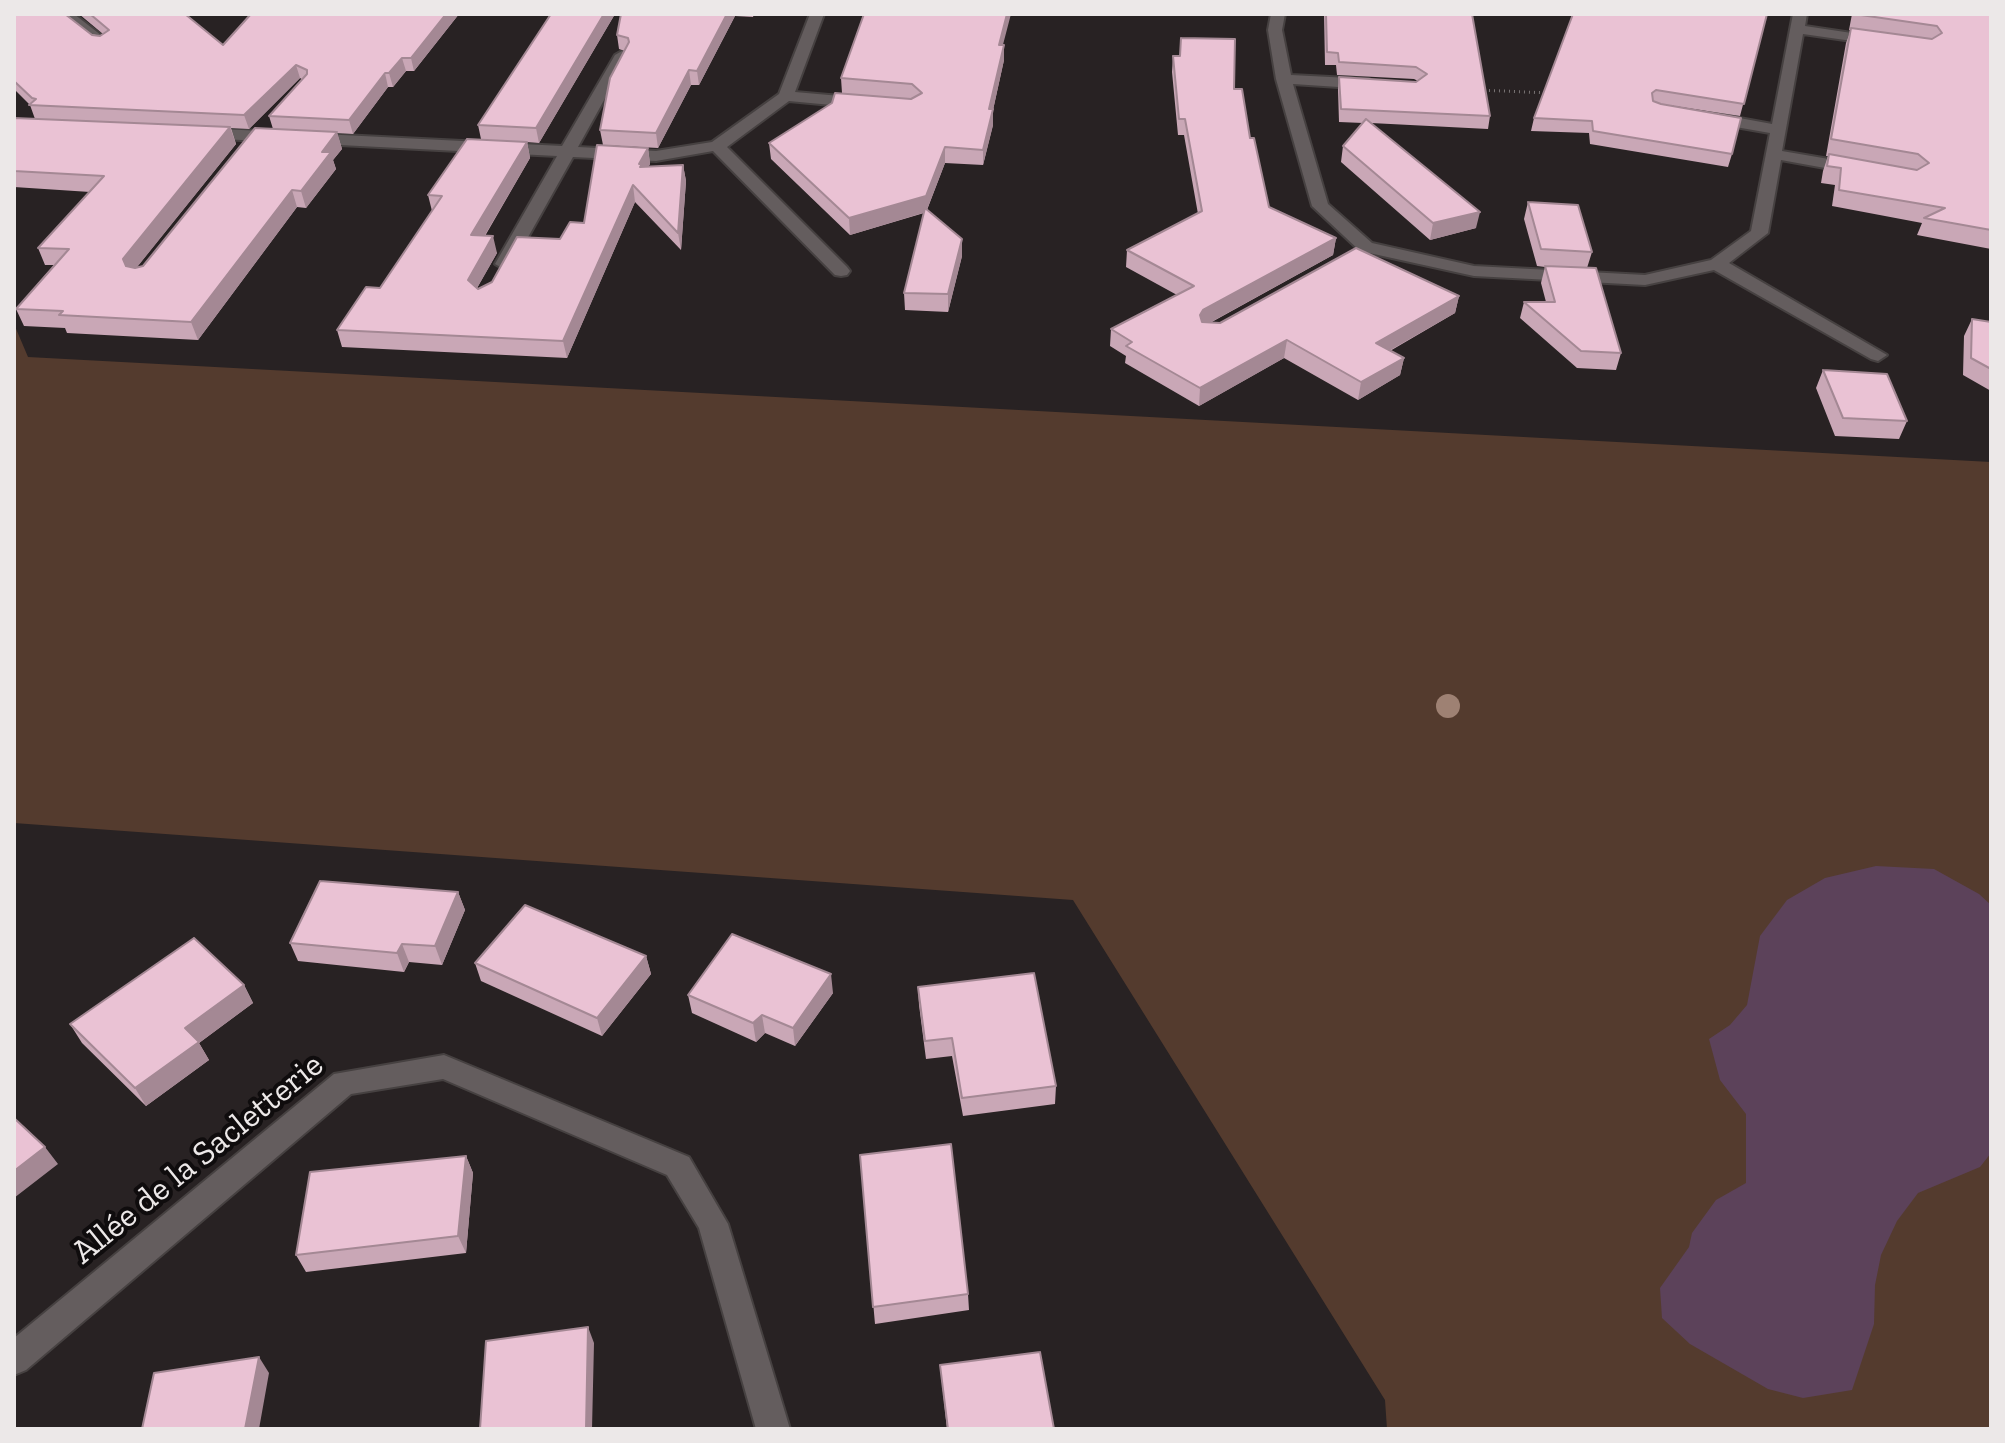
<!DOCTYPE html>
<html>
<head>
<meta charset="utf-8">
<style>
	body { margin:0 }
	#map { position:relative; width:2005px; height:1443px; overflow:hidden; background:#282223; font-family:"Zilla Slab",serif }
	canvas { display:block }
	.frame { position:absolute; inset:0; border:16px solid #ece8e8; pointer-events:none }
</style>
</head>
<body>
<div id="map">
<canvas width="2005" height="1443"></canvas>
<div class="frame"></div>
</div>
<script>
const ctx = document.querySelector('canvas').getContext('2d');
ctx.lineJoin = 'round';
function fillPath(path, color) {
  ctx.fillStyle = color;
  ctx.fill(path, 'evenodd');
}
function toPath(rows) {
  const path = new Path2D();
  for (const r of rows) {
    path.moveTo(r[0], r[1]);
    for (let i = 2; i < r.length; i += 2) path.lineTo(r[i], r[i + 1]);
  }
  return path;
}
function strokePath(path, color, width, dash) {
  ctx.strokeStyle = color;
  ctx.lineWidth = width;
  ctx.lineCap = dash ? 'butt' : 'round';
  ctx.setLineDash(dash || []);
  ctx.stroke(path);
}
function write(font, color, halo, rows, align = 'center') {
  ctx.font = font + ' "Zilla Slab",serif';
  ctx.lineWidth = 8;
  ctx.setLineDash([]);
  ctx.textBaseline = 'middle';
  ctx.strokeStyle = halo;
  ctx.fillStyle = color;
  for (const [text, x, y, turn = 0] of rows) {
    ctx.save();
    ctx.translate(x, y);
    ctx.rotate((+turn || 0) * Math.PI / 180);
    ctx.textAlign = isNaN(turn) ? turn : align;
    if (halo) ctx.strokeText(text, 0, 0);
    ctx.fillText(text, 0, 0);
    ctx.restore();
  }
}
const green = toPath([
	[14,324,28,357,1991,462,1991,1429,1387,1429,1385,1400,1073,900,14,823]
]);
const water = toPath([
	[1876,866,1934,869,1979,894,1991,905,1991,1153,1980,1167,1918,1193,1897,1221,1881,1255,1875,1285,1874,1324,1852,1390,1803,1398,1768,1389,1690,1344,1662,1318,1660,1288,1689,1247,1692,1233,1716,1200,1746,1183,1746,1114,1720,1080,1709,1039,1730,1025,1747,1005,1760,936,1787,900,1825,878]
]);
const path = toPath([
	[1479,90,1549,93]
]);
const minor = toPath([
	[58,14,74,14,111,43,104,47,99,46,58,14],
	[810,14,824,14,795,92,863,98,871,103,863,108,789,101,727,147,847,267,850,271,847,275,841,276,835,275,713,151,656,161,573,157,513,264,504,269,495,264,557,156,202,138,194,133,202,128,562,146,615,55,622,51,629,55,578,147,656,151,712,142,779,94,810,14],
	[1271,14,1285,14,1282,30,1291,75,1369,79,1377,84,1369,89,1293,84,1328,204,1372,243,1474,266,1645,275,1711,260,1751,231,1770,133,1707,122,1699,117,1707,112,1772,124,1793,14,1807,14,1805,26,1885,38,1887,41,1880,45,1803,34,1782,151,1858,164,1866,169,1858,174,1781,160,1768,233,1729,263,1887,355,1878,361,1871,359,1714,270,1645,285,1474,276,1360,251,1312,206,1276,79,1268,30,1271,14],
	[444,1055,689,1157,728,1224,790,1429,756,1429,699,1228,667,1175,443,1079,351,1094,26,1370,14,1375,14,1338,334,1074,444,1055]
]);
const trees = [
	[1448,706]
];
const wall = toPath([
	[14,14,100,36,103,34,79,14,185,14,223,45,251,14,459,14,414,71,406,71,393,87,388,87,353,134,337,133,342,149,333,160,336,169,306,208,297,207,198,340,67,333,65,328,24,326,16,309,54,265,45,265,38,248,90,192,14,187,14,118,35,119,30,105,14,89],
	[300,78,303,80,269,116,273,129,143,266,136,268,236,144,231,128,249,129],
	[551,14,615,14,539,143,527,142,530,158,485,236,497,253,477,288,478,289,492,282,584,223,648,148,650,164,648,167,683,165,686,181,681,250,635,202,567,358,342,347,337,330,380,288,432,211,428,195,481,139,478,125],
	[621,14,754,14,753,17,735,16,699,85,691,85,658,148,603,145,600,130,625,51,619,49,617,35],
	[1324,14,1472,14,1490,116,1488,129,1371,123,1476,228,1430,240,1341,162,1343,146,1363,123,1339,122,1338,90,1339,77,1416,82,1418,81,1414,79,1337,75,1336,65,1325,65],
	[1564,14,1767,14,1740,116,1668,105,1732,154,1728,167,1590,144,1589,133,1531,131,1534,118,1573,15],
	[1852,14,1991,15,1991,249,1917,235,1922,223,1832,206,1835,185,1821,183,1823,171,1828,156,1826,156,1846,43,1851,30,1849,30],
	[1003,45,1004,60,993,110,993,125,983,165,945,163,927,210,962,239,962,256,948,312,905,310,904,293,924,213,850,235,771,159,769,143,832,103,842,93,841,78],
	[1173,56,1234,89,1250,138,1269,207,1336,238,1333,255,1210,323,1220,323,1459,296,1455,313,1390,351,1404,358,1400,375,1358,400,1284,358,1199,406,1125,363,1126,356,1110,346,1111,329,1177,295,1126,267,1127,250,1198,214,1184,135,1178,135,1172,72],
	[1528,202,1592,252,1587,268,1621,353,1616,370,1577,368,1520,318,1524,302,1546,302,1541,283,1545,267,1537,266,1524,219],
	[1972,319,1991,322,1991,391,1963,375,1964,336],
	[1823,370,1907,421,1899,439,1835,436,1816,388],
	[458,892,465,910,442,965,409,962,404,972,298,961,290,943],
	[646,956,651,974,602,1036,481,981,475,963],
	[244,985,253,1003,199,1043,209,1060,146,1106,82,1043,70,1024],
	[918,987,1056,1086,1055,1104,963,1116,952,1056,926,1059,919,1005],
	[833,993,795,1046,765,1033,756,1042,692,1013,688,995],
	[860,1155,968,1294,969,1310,875,1324],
	[466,1156,473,1173,466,1253,306,1272,296,1255],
	[940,1365,1054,1429,947,1429]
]);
const shadedWall = toPath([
	[446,14,459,14,414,71,411,58],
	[604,14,615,14,539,143,536,128],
	[727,14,734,14,735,16,699,85,697,71],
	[1007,14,1011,14,999,60,999,45],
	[1004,45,1004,60,993,110,993,125,983,165,983,150,989,109],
	[402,58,406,71,393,87,389,73],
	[296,65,300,78,249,129,244,115],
	[689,70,691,85,658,148,656,133],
	[385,73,388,87,353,134,349,120],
	[230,127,236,144,130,276,123,259],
	[337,132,342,149,333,160,336,169,306,208,301,191,322,152],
	[527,142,530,158,475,252,471,235],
	[945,147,945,163,926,212,850,235,849,218],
	[648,148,650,164,644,175,639,164],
	[683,165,686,181,681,250,678,233],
	[633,185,635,202,567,358,563,341],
	[292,190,297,207,198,340,191,322],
	[1480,212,1476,228,1430,240,1433,223],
	[493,236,497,253,472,297,468,280],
	[1336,238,1333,255,1202,327,1200,315,1203,310],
	[962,239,962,256,948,312,948,294],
	[1459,296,1455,313,1373,360,1376,343],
	[1287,340,1284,358,1199,406,1200,388],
	[1404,358,1400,375,1358,400,1361,382],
	[458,892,465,910,442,965,435,946],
	[402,944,409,962,404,972,397,953],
	[646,956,651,974,602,1036,597,1018],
	[831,974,833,993,795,1046,793,1028],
	[244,985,253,1003,199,1043,209,1060,146,1106,135,1088,185,1028],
	[762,1015,765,1033,756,1042,753,1023],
	[45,1147,58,1164,14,1198,14,1171],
	[466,1156,473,1173,466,1253,458,1236],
	[588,1327,594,1343,592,1429,586,1429],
	[259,1357,269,1373,259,1429,245,1429]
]);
const building = toPath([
	[14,14,65,14,92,35,100,36,109,30,90,14,185,14,223,45,251,14,446,14,411,58,402,58,389,73,385,73,349,120,269,116,307,74,307,70,296,65,244,115,29,105,36,99,32,98,14,81,14,14],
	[551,14,604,14,536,128,478,125,551,14],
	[621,14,727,14,697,71,689,70,656,133,600,130,610,78,629,42,628,38,617,35,621,14],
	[864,14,1007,14,999,45,1004,45,989,109,993,109,983,150,945,147,926,196,849,218,769,143,832,103,835,93,911,99,922,93,912,84,841,78,864,14],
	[1326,14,1472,14,1490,116,1341,109,1339,77,1416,82,1427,74,1416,67,1339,62,1338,53,1327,52,1326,14],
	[1573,14,1767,14,1744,104,1656,90,1652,93,1653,101,1661,104,1741,118,1732,154,1593,131,1592,121,1534,118,1573,14],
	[1854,14,1991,15,1991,230,1924,218,1945,208,1839,190,1841,168,1827,166,1829,154,1917,170,1929,163,1918,154,1831,139,1851,28,1932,39,1942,33,1937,26,1854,14],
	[1181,38,1235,39,1234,89,1242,89,1250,138,1254,138,1269,207,1336,238,1203,310,1200,315,1202,322,1220,323,1356,248,1459,296,1376,343,1404,358,1361,382,1287,340,1200,388,1126,346,1132,342,1111,329,1194,286,1127,250,1202,211,1185,119,1179,119,1173,56,1180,56,1181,38],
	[14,118,230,127,123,259,126,266,135,268,143,266,255,128,337,132,322,152,331,152,301,191,292,190,191,322,59,315,63,311,16,309,69,249,38,248,104,176,14,171,14,118],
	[1366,119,1480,212,1433,223,1343,146,1366,119],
	[467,139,527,142,471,235,493,236,468,280,478,289,492,282,517,237,560,239,570,222,584,223,597,145,648,148,639,164,642,164,640,167,683,165,678,233,633,185,563,341,337,330,366,287,380,288,442,196,428,195,467,139],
	[1528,202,1578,205,1592,252,1541,249,1528,202],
	[925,208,962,239,948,294,904,293,925,208],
	[1545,266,1596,268,1621,353,1581,351,1524,302,1555,302,1545,266],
	[1972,319,1991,322,1991,369,1971,358,1972,319],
	[1823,370,1887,374,1907,421,1843,418,1823,370],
	[320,881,458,892,435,946,402,944,397,953,290,943,320,881],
	[525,905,646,956,597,1018,475,963,525,905],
	[732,934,831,974,793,1028,762,1015,753,1023,688,995,732,934],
	[194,938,244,985,185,1028,199,1042,135,1088,70,1024,194,938],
	[1034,973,1056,1086,962,1098,952,1038,925,1041,918,987,1034,973],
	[14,1118,45,1147,14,1171,14,1118],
	[951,1144,968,1294,873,1307,860,1155,951,1144],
	[466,1156,458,1236,296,1255,310,1172,466,1156],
	[588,1327,586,1429,480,1429,486,1341,588,1327],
	[1040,1352,1054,1429,948,1429,940,1365,1040,1352],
	[259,1357,245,1429,142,1429,154,1373,259,1357]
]);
const nearStreetnames = [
	["Allée de la Sacletterie",198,1159,-39]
];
fillPath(green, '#543b2e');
fillPath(water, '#5c425a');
strokePath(minor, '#464141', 4);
strokePath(path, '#787373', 3, [1, 4]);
fillPath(minor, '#645d5e');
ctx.fillStyle = '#9e8173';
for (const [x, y] of trees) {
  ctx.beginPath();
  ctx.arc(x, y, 12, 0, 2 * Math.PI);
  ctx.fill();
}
fillPath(wall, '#c9a7b6');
fillPath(shadedWall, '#a48894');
fillPath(building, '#eac2d4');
strokePath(building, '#a48894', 2);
write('34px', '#ece8e8', '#0f0c0d', nearStreetnames);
</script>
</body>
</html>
